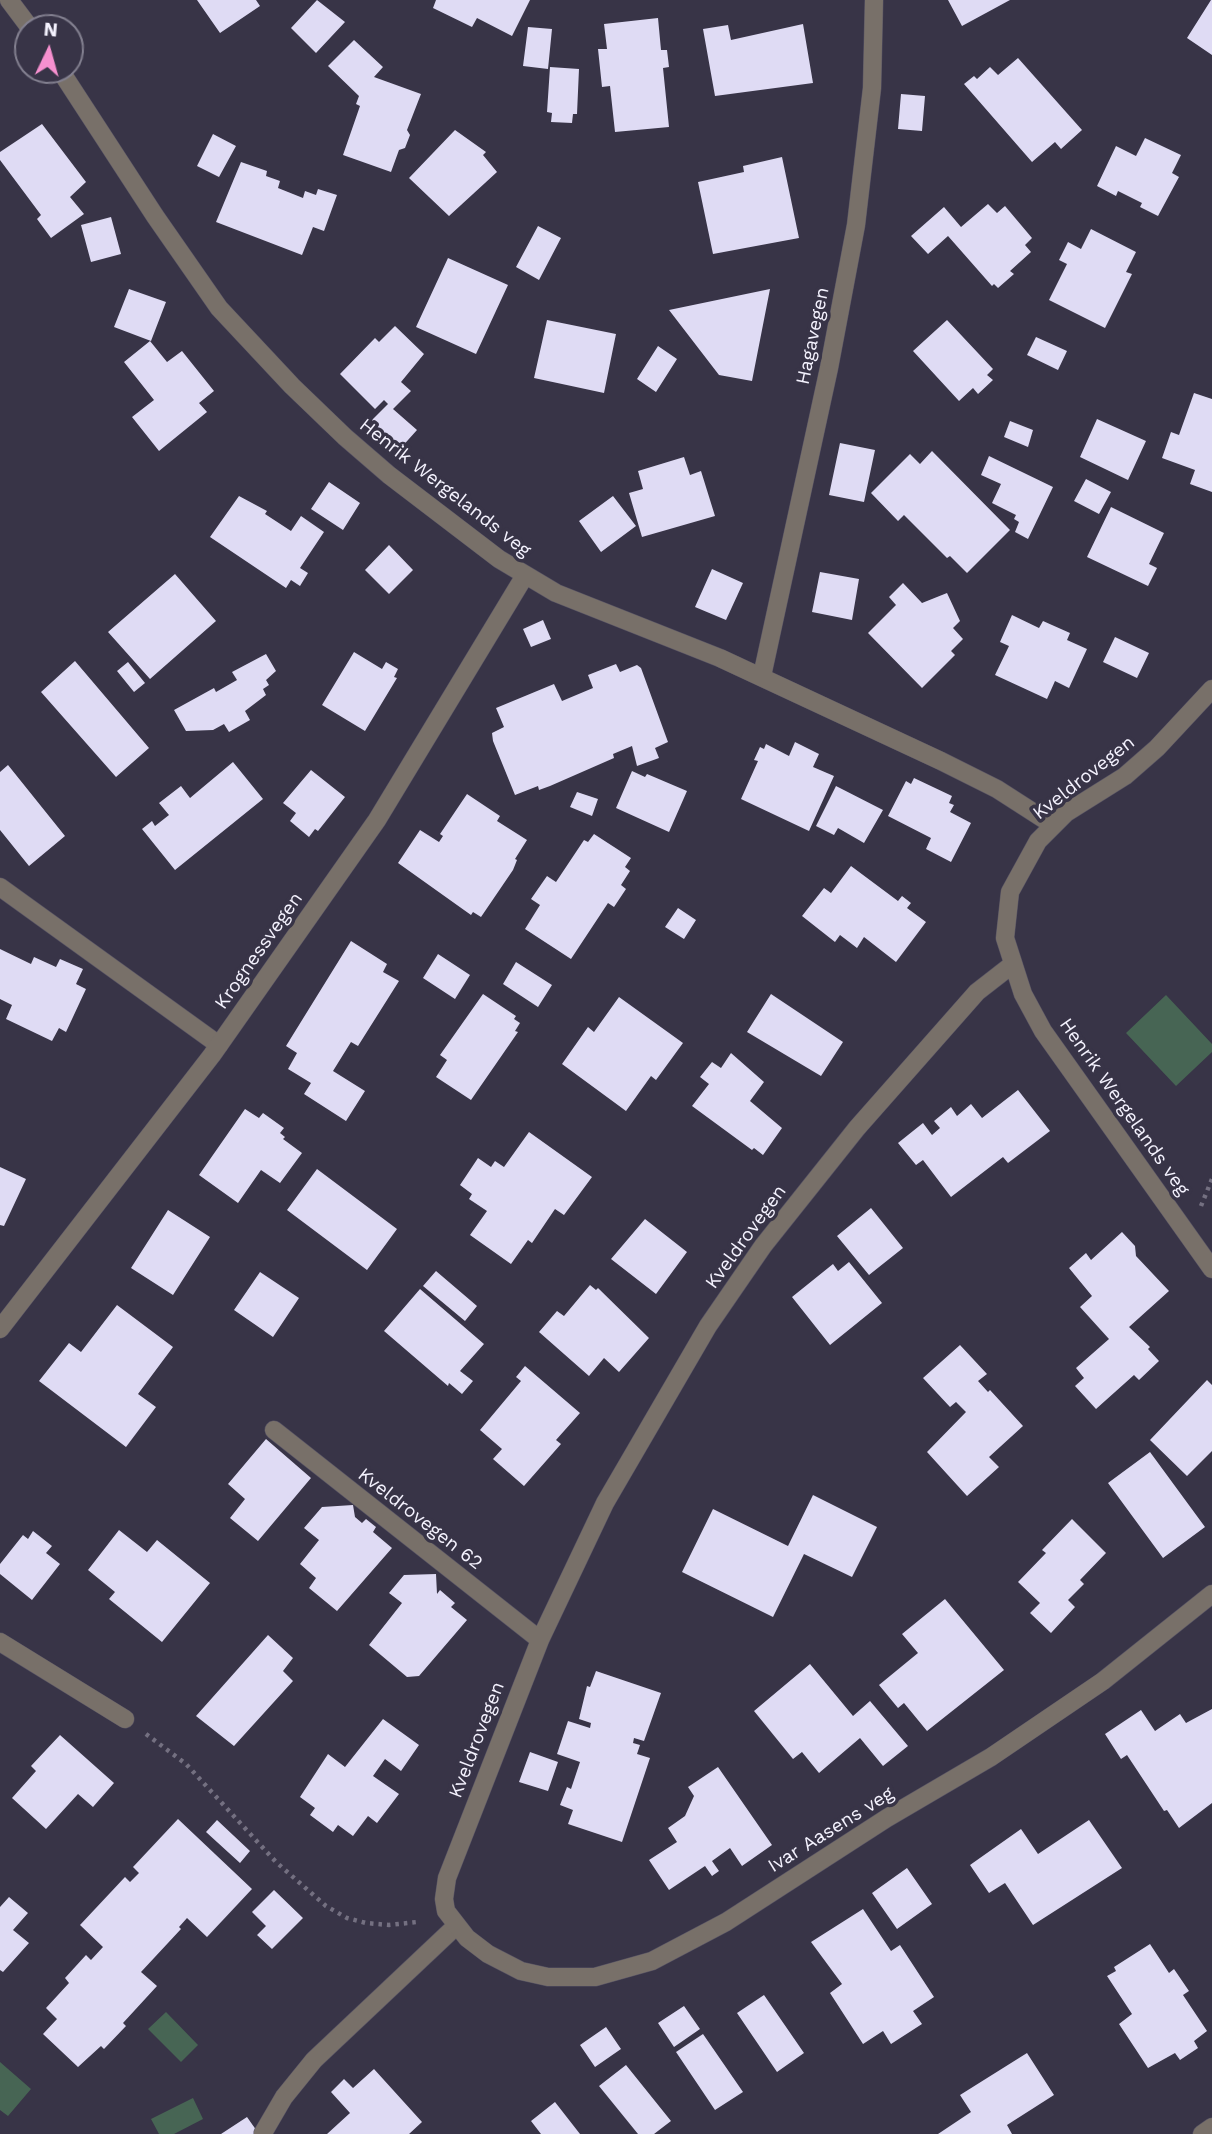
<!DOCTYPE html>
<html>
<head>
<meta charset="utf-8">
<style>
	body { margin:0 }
	#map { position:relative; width:1212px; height:2134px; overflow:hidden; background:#383447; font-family:"Work Sans",sans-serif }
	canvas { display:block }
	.north { position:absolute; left:14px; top:14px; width:70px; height:70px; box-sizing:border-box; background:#383447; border:2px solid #838090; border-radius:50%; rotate:5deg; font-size:19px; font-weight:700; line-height:28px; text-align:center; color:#f4f2fe }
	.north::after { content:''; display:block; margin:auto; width:24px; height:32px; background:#f690cf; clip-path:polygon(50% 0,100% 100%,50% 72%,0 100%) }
</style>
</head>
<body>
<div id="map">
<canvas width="1212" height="2134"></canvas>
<div class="north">N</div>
</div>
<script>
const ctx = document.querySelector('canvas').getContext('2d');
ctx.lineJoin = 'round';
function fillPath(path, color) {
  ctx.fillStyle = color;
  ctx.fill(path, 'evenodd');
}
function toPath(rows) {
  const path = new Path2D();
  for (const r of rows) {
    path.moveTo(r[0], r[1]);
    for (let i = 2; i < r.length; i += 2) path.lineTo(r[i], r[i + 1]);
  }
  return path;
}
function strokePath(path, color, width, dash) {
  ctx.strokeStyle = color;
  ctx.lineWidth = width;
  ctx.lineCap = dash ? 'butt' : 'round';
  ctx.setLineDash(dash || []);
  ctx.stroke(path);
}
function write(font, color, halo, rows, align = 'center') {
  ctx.font = font + ' "Work Sans",sans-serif';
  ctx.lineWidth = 7;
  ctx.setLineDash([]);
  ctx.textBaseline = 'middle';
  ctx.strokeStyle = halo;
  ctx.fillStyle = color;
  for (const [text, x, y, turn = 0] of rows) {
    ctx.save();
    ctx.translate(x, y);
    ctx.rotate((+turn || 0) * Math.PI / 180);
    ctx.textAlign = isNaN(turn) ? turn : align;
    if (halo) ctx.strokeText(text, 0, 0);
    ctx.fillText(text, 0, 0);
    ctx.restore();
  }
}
const green = toPath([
	[1166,995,1212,1044,1212,1052,1176,1086,1126,1033],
	[166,2012,198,2045,181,2062,148,2029],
	[0,2062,31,2089,8,2116,0,2110],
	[193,2098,203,2119,174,2134,159,2134,151,2119]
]);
const building = toPath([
	[197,0,256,0,260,6,220,33],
	[317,0,345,22,316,53,291,28],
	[436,0,530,0,512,36,477,18,472,27,433,8],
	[948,0,1010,0,962,26],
	[1211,0,1212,0,1212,55,1187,38],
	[658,18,661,50,667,50,669,67,663,68,669,127,615,132,610,86,602,87,598,49,607,49,604,24],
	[803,24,813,83,715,96,703,29,728,25,731,40],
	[528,27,552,29,548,69,523,66],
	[354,40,383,67,374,77,421,94,407,130,410,135,405,148,399,150,391,172,343,155,360,106,356,104,359,96,328,66],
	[1018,58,1082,130,1061,149,1055,142,1032,162,964,84,974,76,977,79,990,67,998,75],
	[550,67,579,69,577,114,573,114,572,123,551,122,552,113,547,112],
	[901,94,925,96,922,131,898,129],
	[42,124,86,182,70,197,84,214,51,238,37,219,41,215,0,160,0,152],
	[455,130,486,152,483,155,497,172,449,216,409,178],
	[213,134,236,146,219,177,197,166],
	[1145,138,1181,155,1172,173,1179,177,1158,216,1140,207,1142,203,1118,191,1116,196,1097,186,1116,146,1136,156],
	[782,157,799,238,713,254,698,182,744,172,743,166],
	[241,162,267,171,266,176,280,181,278,188,303,198,305,191,316,195,318,189,337,195,324,231,313,227,302,255,216,222],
	[988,204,997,213,1005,206,1032,238,1025,245,1031,252,1010,271,1014,274,998,288,994,284,992,286,948,236,928,254,911,236,944,207,961,227],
	[111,217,121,254,91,262,81,225],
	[538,226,561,238,539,280,516,267],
	[1091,229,1136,252,1126,272,1132,274,1105,328,1049,300,1067,264,1059,260,1068,242,1081,249],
	[448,258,508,285,476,354,416,327],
	[129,289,166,302,151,341,114,327],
	[770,289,752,381,719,375,669,310],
	[547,320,616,334,604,393,534,378],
	[947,320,993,369,987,375,993,380,978,394,973,388,959,401,913,351],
	[395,326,424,354,401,382,411,391,393,409,417,430,399,450,370,422,388,404,384,400,375,409,340,374,375,338,379,342],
	[1036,337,1067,351,1058,370,1027,355],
	[150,341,167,362,182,351,214,391,199,403,207,412,159,451,132,417,154,400,124,362],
	[658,346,677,359,656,392,637,379],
	[1194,393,1212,399,1212,492,1190,484,1195,470,1162,458,1171,432,1179,435],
	[1097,419,1146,441,1128,480,1080,457],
	[1010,421,1033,430,1028,447,1004,437],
	[840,443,875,450,864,502,829,495],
	[932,451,1010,530,967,573,950,556,947,558,904,515,898,521,871,493,910,454,920,464],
	[989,456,1053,487,1028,539,1015,532,1019,522,1014,519,1016,515,992,503,1001,484,981,475],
	[684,457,690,475,701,471,715,516,642,537,629,493,643,489,638,471],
	[1086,479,1111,492,1099,514,1074,501],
	[329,482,360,503,343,530,311,509],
	[239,496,267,511,265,514,291,531,301,516,324,532,300,568,308,573,300,586,291,580,286,588,210,537],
	[613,496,636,526,601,552,579,521],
	[1111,507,1164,533,1149,564,1157,568,1148,586,1087,557],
	[389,545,413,570,389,594,365,570],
	[712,569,743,583,726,620,695,607],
	[820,572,859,579,852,620,812,612],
	[175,574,216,621,150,679,108,632],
	[903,583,922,603,947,593,960,621,953,628,963,639,951,651,955,655,922,688,868,633,896,605,889,597],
	[1012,615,1039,628,1043,621,1070,633,1067,640,1087,649,1069,688,1055,681,1047,699,995,675,1009,646,1000,642],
	[543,620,551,639,531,647,523,629],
	[1115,637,1149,653,1137,678,1103,662],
	[354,652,382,669,386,662,398,669,394,677,397,678,365,731,322,705],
	[266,654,276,671,266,680,269,685,263,689,266,695,245,711,250,720,229,732,224,724,213,730,186,731,174,710,214,688,216,692,237,680,232,672],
	[75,661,149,748,116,777,41,692],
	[128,662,145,683,134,692,117,671],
	[616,664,620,672,637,665,641,668,668,742,655,748,659,758,637,766,632,746,613,754,614,758,550,786,539,790,538,786,515,795,493,741,492,733,504,727,496,708,554,684,562,701,593,688,588,675],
	[795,742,819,754,813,767,834,776,809,831,741,799,758,761,754,760,760,747,764,749,766,744,789,756],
	[233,762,263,799,175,870,142,829,152,821,155,826,169,815,159,803,181,786,190,798],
	[8,765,65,836,29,866,0,830,0,772],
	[311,770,345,797,318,831,315,829,309,837,290,821,296,813,283,803],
	[632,771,645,777,647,774,687,791,669,832,616,808],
	[914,778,952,796,949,803,954,805,950,812,971,823,951,862,926,849,931,838,888,816,906,781,911,784],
	[836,786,883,810,864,843,838,828,834,835,816,826],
	[577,792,598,799,592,816,570,807],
	[467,794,500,816,497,821,527,840,515,859,517,860,513,870,481,917,473,912,471,915,398,863,420,830,439,842,443,836,440,834],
	[594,834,631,858,625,867,630,871,621,885,626,889,614,907,608,903,571,959,525,929,540,905,531,899,547,876,556,882,584,840,588,842],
	[851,866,898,901,902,896,911,903,907,908,926,922,896,962,864,937,857,948,840,935,835,942,802,916,824,888,831,893],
	[678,908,696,920,684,939,665,927],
	[351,941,387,964,383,972,399,981,358,1046,351,1042,333,1071,365,1091,346,1121,304,1094,311,1083,288,1069,297,1053,286,1046],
	[0,949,31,964,34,957,56,967,60,959,83,969,76,984,86,989,66,1032,59,1028,52,1041,6,1019,12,1005,0,999],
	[438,954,470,975,455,999,423,978],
	[516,962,552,985,538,1007,503,984],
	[483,994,516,1016,514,1019,520,1023,515,1031,518,1032,471,1100,436,1077,447,1060,440,1055],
	[771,994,843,1042,821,1076,747,1032],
	[619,997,683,1043,656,1080,651,1076,626,1111,562,1064,588,1027,594,1032],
	[731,1053,764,1082,750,1101,782,1128,763,1155,754,1148,752,1150,692,1106,709,1084,700,1077,712,1062,721,1068],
	[1018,1090,1050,1131,1008,1163,1003,1157,951,1197,923,1160,916,1165,898,1143,923,1123,932,1135,940,1128,934,1121,951,1107,957,1116,971,1104,982,1118],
	[245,1109,259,1118,263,1113,284,1128,280,1133,285,1137,283,1139,302,1153,280,1183,261,1170,238,1203,199,1175],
	[529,1132,592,1177,564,1215,555,1209,532,1243,528,1240,511,1264,470,1235,487,1211,469,1199,472,1194,460,1185,478,1158,491,1167,495,1161,504,1167],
	[0,1167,26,1179,4,1226,0,1225],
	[317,1169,397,1229,367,1270,287,1210],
	[871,1208,903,1248,869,1275,837,1236],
	[168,1210,210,1237,173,1295,131,1268],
	[645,1219,687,1252,656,1294,611,1259],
	[1122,1232,1135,1246,1136,1256,1169,1291,1129,1327,1150,1347,1148,1349,1159,1361,1139,1380,1134,1375,1096,1409,1075,1386,1084,1378,1076,1368,1109,1339,1080,1307,1092,1296,1069,1268,1086,1253,1091,1260],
	[849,1262,882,1303,830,1345,792,1297,833,1264,838,1271],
	[436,1271,477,1306,465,1321,423,1286],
	[260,1272,299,1298,273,1337,234,1310],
	[590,1285,596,1290,598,1288,649,1338,619,1372,604,1358,589,1376,539,1332,557,1311,564,1316],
	[420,1289,484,1344,460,1371,473,1381,462,1394,449,1383,448,1386,384,1331],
	[117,1305,173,1347,138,1394,156,1407,126,1447,39,1381,69,1343,81,1352],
	[960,1345,987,1374,978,1381,988,1392,990,1390,1023,1426,989,1457,999,1467,967,1496,927,1452,966,1412,956,1402,950,1407,923,1378],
	[525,1366,580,1413,556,1440,561,1444,524,1486,493,1459,502,1449,480,1430,521,1381,516,1377],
	[1207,1380,1212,1385,1212,1451,1187,1476,1150,1440],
	[266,1439,311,1478,258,1541,230,1518,245,1499,228,1484],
	[1150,1452,1205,1527,1163,1558,1108,1483],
	[813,1495,877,1527,852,1577,804,1554,773,1617,682,1572,713,1509,788,1546],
	[353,1505,355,1517,362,1523,366,1519,376,1527,373,1532,392,1548,337,1611,309,1588,316,1578,300,1564,319,1540,304,1528,322,1507],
	[1072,1519,1106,1553,1080,1580,1084,1584,1068,1600,1075,1607,1051,1633,1030,1613,1040,1603,1018,1582,1046,1553,1042,1550],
	[119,1530,147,1552,157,1540,210,1583,162,1642,109,1599,115,1592,88,1570],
	[33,1531,52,1546,46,1553,60,1564,32,1600,0,1574,0,1564,23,1535,28,1539],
	[436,1574,437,1594,440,1590,455,1603,451,1607,467,1620,419,1676,407,1677,369,1645,402,1603,389,1593,404,1575],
	[945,1599,1004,1670,927,1731,904,1703,898,1708,879,1685,918,1653,902,1634],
	[268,1635,293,1658,283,1671,293,1681,234,1746,196,1716],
	[810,1664,853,1716,870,1701,908,1746,883,1766,860,1738,819,1773,802,1752,793,1759,754,1711],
	[596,1671,661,1693,644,1741,634,1738,633,1743,640,1745,637,1754,650,1758,622,1842,568,1824,573,1810,560,1805,567,1787,571,1789,580,1762,557,1754,568,1721,590,1728,591,1723,579,1719,587,1686,590,1687],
	[1212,1709,1212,1803,1179,1828,1167,1810,1164,1811,1127,1755,1121,1759,1105,1734,1141,1710,1155,1731,1180,1714,1186,1723],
	[383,1719,419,1745,401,1771,385,1759,373,1776,399,1794,377,1823,368,1816,353,1836,338,1825,333,1832,310,1815,315,1808,300,1797,328,1754,345,1767],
	[60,1735,114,1783,93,1807,78,1794,46,1829,12,1798,36,1771,31,1766],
	[530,1752,558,1762,548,1791,519,1782],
	[718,1767,772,1845,742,1866,730,1848,712,1861,719,1871,712,1876,705,1866,669,1890,649,1860,677,1842,668,1828,685,1816,694,1796,688,1787],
	[178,1819,252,1889,207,1937,187,1918,179,1927,181,1929,141,1972,157,1986,123,2023,126,2026,104,2049,101,2046,78,2067,43,2034,57,2019,46,2008,69,1983,65,1978,86,1955,91,1960,103,1947,80,1925,125,1877,130,1882,139,1873,133,1867],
	[217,1820,250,1851,240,1863,206,1832],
	[1089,1820,1122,1868,1033,1925,1005,1883,989,1893,970,1865,1021,1829,1038,1854],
	[907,1868,932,1904,897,1929,872,1893],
	[274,1890,303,1918,272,1949,257,1935,266,1926,252,1912],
	[9,1897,28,1913,13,1930,29,1943,3,1972,0,1970,0,1907],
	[863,1909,891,1951,900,1945,934,1997,913,2011,922,2024,891,2044,883,2031,863,2044,830,1993,842,1984,811,1942],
	[1150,1944,1169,1973,1174,1969,1189,1991,1183,1995,1207,2031,1194,2041,1198,2048,1180,2060,1175,2053,1148,2068,1119,2024,1132,2014,1107,1976,1116,1971,1114,1967],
	[764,1995,804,2053,777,2072,737,2013],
	[684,2006,700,2029,674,2047,658,2023],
	[606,2027,621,2049,595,2067,580,2045],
	[703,2034,743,2092,715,2110,676,2052],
	[1027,2053,1054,2095,1007,2125,1012,2134,938,2134,971,2112,960,2095],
	[626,2065,671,2121,654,2134,638,2134,599,2086],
	[374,2069,422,2122,409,2134,327,2134,350,2113,331,2092,344,2079,353,2088],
	[555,2102,580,2134,541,2134,531,2121],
	[247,2117,259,2134,221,2134]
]);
const path = toPath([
	[1201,1206,1212,1179],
	[146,1734,186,1764,276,1862,326,1906,347,1918,366,1923,389,1925,417,1922]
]);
const service = toPath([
	[0,887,219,1045],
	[0,1642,125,1719],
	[263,2133,284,2097,314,2060,455,1927]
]);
const minor = toPath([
	[9,0,30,28],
	[60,70,155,216,219,308,292,386,345,437,389,475,499,559,556,593,720,658,941,761,997,789,1053,825],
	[762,676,829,368,856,225,872,88,874,0],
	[1212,689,1157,748,1125,776,1066,813,1038,841,1010,892,1005,938,1023,994,1043,1031,1212,1269],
	[1013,964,977,992,857,1128,763,1246,708,1326,605,1503,540,1640,447,1878,444,1899,446,1911,467,1938,488,1954,521,1971,548,1977,595,1977,652,1961,726,1922,887,1818,991,1757,1103,1681,1212,1594],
	[0,1329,212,1055,377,820,524,577],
	[274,1430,540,1640]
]);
const tertiary = toPath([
	[1202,2134,1212,2127]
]);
const streetNames = [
	["Hagavegen",813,336,-78],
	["Henrik Wergelands veg",445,488,38],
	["Kveldrovegen",1084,778,-38],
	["Krognessvegen",259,951,-55],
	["Henrik Wergelands veg",1124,1107,55],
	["Kveldrovegen",746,1237,-54],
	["Kveldrovegen 62",420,1519,38],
	["Kveldrovegen",477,1740,-69],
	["Ivar Aasens veg",831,1830,-32]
];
fillPath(green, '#476554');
fillPath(building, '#dfdbf4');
strokePath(service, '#565264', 19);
strokePath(minor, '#565264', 19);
strokePath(tertiary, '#565264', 19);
strokePath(path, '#747081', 4.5, [3.5, 5]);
strokePath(service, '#787069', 18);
strokePath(minor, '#787069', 18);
strokePath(tertiary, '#787069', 18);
write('19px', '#f4f2fe', '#383447', streetNames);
</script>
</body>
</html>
